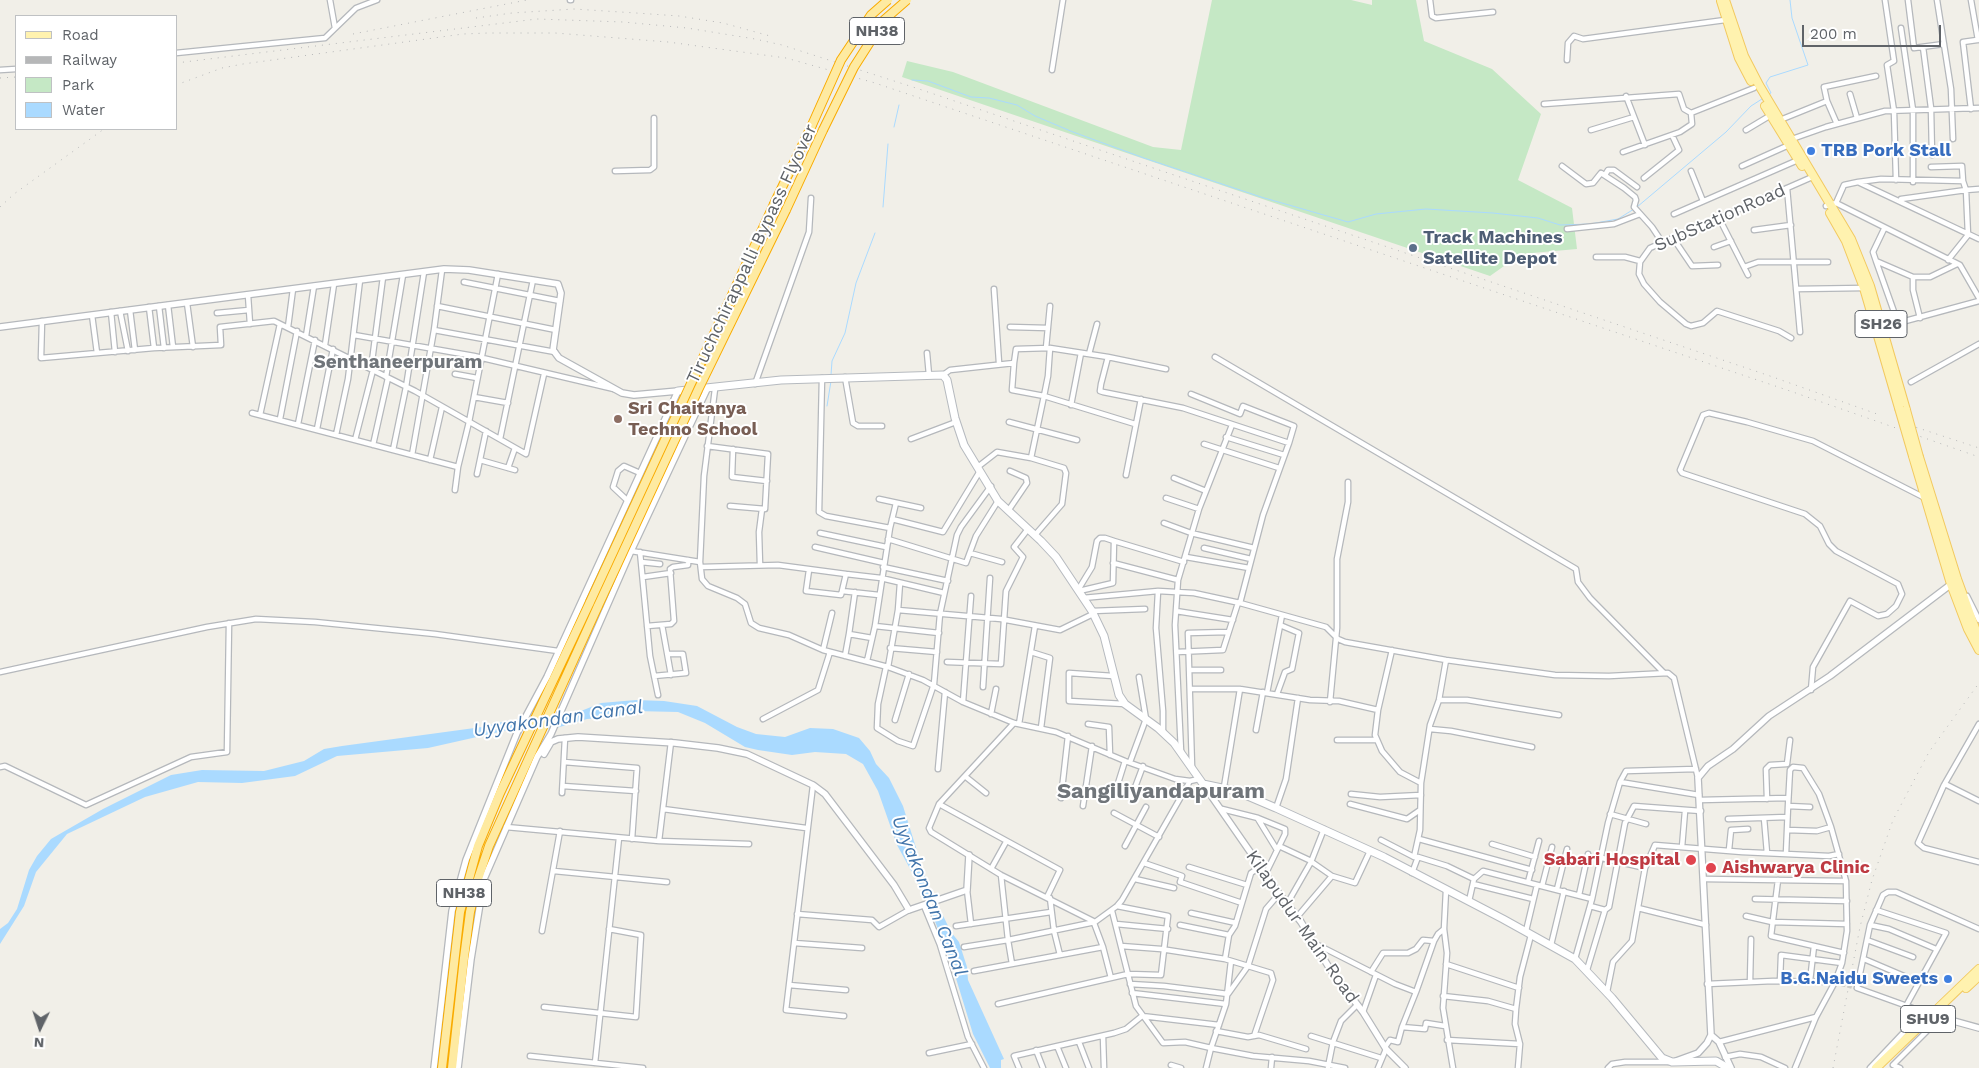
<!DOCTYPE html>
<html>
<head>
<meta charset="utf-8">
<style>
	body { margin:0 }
	#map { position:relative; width:1979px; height:1068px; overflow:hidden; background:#f1efe8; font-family:"Work Sans",sans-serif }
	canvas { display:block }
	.legend { position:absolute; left:15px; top:15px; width:162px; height:115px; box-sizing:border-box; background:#fff; border:1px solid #bfc1c3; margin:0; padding:6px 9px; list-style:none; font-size:15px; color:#5f6368 }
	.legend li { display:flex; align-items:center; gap:10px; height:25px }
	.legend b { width:25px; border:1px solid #bfc1c3 }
	.north { position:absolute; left:15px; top:1003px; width:50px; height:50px; -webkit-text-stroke:4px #fff; paint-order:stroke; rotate:184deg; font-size:14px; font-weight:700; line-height:20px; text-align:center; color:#5f6368 }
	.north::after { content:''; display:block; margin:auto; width:18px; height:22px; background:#5f6368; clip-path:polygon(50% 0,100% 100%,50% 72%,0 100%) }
	.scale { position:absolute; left:1802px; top:25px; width:139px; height:22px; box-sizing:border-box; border:2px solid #5f6368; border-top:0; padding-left:6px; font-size:15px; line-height:18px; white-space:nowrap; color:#5f6368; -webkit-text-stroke:4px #fff; paint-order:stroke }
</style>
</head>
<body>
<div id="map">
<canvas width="1979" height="1068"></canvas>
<ul class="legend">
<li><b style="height:6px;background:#fff2af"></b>Road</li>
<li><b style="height:6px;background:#b6b7b8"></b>Railway</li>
<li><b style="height:14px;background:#c5e8c5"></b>Park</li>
<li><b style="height:14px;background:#aadaff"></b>Water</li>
</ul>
<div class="north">N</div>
<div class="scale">200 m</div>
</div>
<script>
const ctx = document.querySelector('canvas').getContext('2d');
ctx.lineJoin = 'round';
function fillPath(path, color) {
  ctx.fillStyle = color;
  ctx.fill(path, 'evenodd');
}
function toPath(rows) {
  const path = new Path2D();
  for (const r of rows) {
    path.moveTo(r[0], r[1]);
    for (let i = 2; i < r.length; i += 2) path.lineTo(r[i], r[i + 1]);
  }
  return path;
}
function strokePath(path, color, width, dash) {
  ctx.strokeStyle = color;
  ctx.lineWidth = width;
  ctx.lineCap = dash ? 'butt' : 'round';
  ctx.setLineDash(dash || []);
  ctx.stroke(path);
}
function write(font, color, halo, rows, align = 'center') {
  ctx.font = font + ' "Work Sans",sans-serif';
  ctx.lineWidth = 4;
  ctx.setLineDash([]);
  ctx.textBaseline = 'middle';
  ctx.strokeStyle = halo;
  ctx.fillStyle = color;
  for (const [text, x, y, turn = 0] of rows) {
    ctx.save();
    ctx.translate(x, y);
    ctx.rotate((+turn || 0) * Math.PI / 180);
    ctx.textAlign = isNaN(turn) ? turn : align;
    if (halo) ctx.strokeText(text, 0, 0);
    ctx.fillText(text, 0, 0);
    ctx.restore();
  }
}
const green = toPath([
	[1212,0,1351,0,1372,5,1372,0,1416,0,1424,41,1492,69,1541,114,1518,180,1572,208,1577,249,1521,254,1490,276,902,77,907,61,953,72,1153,147,1181,150]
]);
const water = toPath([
	[636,700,664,701,697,706,737,727,756,734,785,737,810,728,833,729,859,738,870,751,876,764,889,778,903,806,927,883,951,932,959,942,967,967,968,980,1004,1059,1001,1060,1001,1068,990,1068,973,1034,951,962,925,896,897,845,878,791,863,764,846,754,815,752,792,755,758,750,745,747,705,723,678,712,634,711,616,717,587,719,556,728,508,730,428,748,337,756,295,776,242,783,198,782,145,797,67,834,36,872,24,906,0,944,0,929,8,923,17,909,29,870,37,856,51,839,103,809,171,775,202,770,264,771,304,761,324,749,342,746,482,727,506,721,581,711,601,703]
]);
const stream = toPath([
	[912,80,928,81,971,97,989,98,1017,105,1035,116,1073,132,1144,158,1261,197,1348,222,1376,214,1426,209,1493,213,1538,218,1560,225,1590,224,1618,219,1634,209],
	[1767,95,1771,93,1766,83,1770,77,1808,65,1792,18,1790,0],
	[894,127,899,105],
	[883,207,888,144],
	[1637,207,1726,132,1751,106,1762,99],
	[831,375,832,361,845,333,856,283,875,233],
	[827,406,831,381]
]);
const minorTunnel = toPath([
	[1835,982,1857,988]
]);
const minor = toPath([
	[330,0,335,28],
	[570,0,571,0],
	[1430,0,1432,16,1436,18,1493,12],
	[1885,0,1894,61,1887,65,1894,111,1896,180],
	[1908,0,1914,48,1944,44],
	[1937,0,1951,89,1953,139],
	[1971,0,1978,40],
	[1901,28,1913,110,1913,182],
	[1923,47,1931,108,1932,155],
	[176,53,325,38,356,8,377,0],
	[1567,60,1568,43,1574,36,1583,39,1725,20],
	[0,70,16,69],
	[1052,70,1063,0],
	[1850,94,1857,118],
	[1626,96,1645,145],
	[1827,101,1837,124],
	[1544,104,1679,94,1684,109,1691,113],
	[1971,109,1963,42,1977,40],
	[1780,120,1827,101,1824,87,1876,76],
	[1591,130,1634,117],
	[1746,130,1771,115],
	[1792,139,1826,127,1885,111,1979,108],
	[1623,152,1680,132,1692,124,1691,113,1754,88],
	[1562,166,1586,184,1593,183,1601,173,1624,188,1635,197,1636,200,1634,207,1652,227,1662,242],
	[1742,166,1789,145],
	[1931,167,1962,166,1963,181],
	[615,171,650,170,654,167,654,118],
	[1691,171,1703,201],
	[1605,175,1608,170,1614,170,1637,187],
	[1644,178,1679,150,1672,135],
	[1858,182,1881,179,1963,181,1966,190,1979,189],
	[1787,188,1800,332],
	[1901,199,1966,190,1968,235,1948,260],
	[1836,203,1844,185,1858,182,1979,239],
	[1826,206,1836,203,1960,265,1979,298],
	[1674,214,1798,160],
	[1719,218,1748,275],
	[1567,229,1614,224,1640,214],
	[1884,229,1873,252,1876,261,1913,277,1930,277,1957,264],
	[1754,230,1791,225],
	[1673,238,1692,266,1718,265],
	[1714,247,1731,241],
	[1596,257,1625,257,1640,261],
	[1876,261,1898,323,1979,301],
	[1744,267,1758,262,1828,262],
	[442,270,434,330,555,352],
	[1913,277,1913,290,1920,318],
	[464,282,560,301],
	[994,289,999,363],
	[1796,289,1864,288],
	[248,295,250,324],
	[187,303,193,347],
	[168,305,173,347],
	[159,306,164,348],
	[437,306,556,330],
	[149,307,154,348],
	[130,310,135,350],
	[120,311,128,351],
	[111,312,115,352],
	[217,313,249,310],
	[92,315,97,353],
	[42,321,41,358,154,348,221,345,220,327,274,321,415,391,526,454,544,374],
	[288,327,293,289],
	[1010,327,1048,328],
	[354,335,474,356,614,389],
	[306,336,314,286],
	[1791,338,1779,331,1717,311,1703,323,1691,326,1686,324,1660,302,1644,284,1639,274,1640,262,1650,248,1810,178],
	[325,345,334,284],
	[1046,348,1050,306],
	[1050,348,1108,357,1101,384,1100,391,1103,392,1183,408,1289,443,1263,515,1240,603,1326,627,1338,639,1345,642,1446,660,1555,675,1609,676,1668,673,1674,678,1698,778],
	[927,353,929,375],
	[1089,354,1097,324],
	[1108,357,1166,369],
	[1215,357,1576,569,1578,582,1590,598,1664,673],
	[1014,363,1016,349,1050,348,1048,376,1044,396,1135,424],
	[371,369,383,277],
	[455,374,477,378],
	[943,375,950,370,1014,363,1012,390,1044,396,1031,458,997,452,979,466],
	[386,377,403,275],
	[845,377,853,423,858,426,882,426],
	[822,378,819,512,826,516,890,528,896,503],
	[1911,382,1979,344],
	[755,384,809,232,811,198],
	[715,389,704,476,700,562,702,579,708,586,737,598,745,604,751,623,759,628,789,635,823,650,888,667,923,680,963,702,1014,723,1056,732,1125,761,1175,779,1190,781],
	[1191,394,1240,414,1243,406,1294,426,1289,443],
	[474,397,508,403],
	[1071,405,1081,353],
	[252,413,458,467],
	[260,415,280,324],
	[280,419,297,331],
	[1009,422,1077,440],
	[298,424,315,340],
	[317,429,333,349],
	[336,435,348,379,360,280],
	[1226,437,1284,455],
	[500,439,533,280],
	[911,439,956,422],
	[355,440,373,370],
	[1204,444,1279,468],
	[373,445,388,378],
	[707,446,768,454,765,509,730,506],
	[733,449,732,477,767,481],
	[393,450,406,387,424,272],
	[412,455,434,330],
	[1031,458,1064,468,1066,473,1062,504,1035,535],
	[430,460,442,407],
	[480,460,515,470],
	[508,468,515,448],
	[477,474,486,431],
	[1126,475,1141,399],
	[1174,478,1206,491],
	[455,490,458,467,469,422,498,274],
	[1166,498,1199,509],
	[879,499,921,508],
	[628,501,613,487,618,471,624,466,640,473],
	[1008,511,1027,483,1026,478,1010,471],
	[892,519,943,532,980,471],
	[1164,523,1191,533,1254,548],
	[820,533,886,547],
	[888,539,966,563,976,536,998,501],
	[815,547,884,563],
	[1204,548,1251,559],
	[631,551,700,562],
	[640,552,650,656,658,695],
	[970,553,1002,562],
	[1186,557,1249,568],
	[641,562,660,564],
	[1113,563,1178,580],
	[760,565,759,532,762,509],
	[701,567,778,565,846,574,842,591],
	[883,567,948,581],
	[809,570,806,591,841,595,842,591,879,595],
	[846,574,881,578,944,593],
	[643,577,671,573],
	[1078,590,1092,567,1097,541,1100,538,1105,538,1114,541],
	[1079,591,1113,583,1114,541,1184,562],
	[1158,591,1156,628,1163,711,1163,731],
	[1967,596,1979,620],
	[1083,598,1158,591,1194,593,1240,603],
	[898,610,900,583],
	[1092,611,1145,609],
	[1176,611,1233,620],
	[662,625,671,675],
	[647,626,671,624,674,621,670,569,673,567,688,565,688,560],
	[875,626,939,633],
	[849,634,855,592],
	[890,648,937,652],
	[823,650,832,613],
	[1031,652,1050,658,1041,728],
	[1177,652,1223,650,1238,603],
	[845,656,849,634,872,638],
	[867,661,875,626,890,528],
	[947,662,1001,664,1006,591,1023,557,1014,547,1028,529],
	[886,667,878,704,877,728,898,741,913,746,934,684,940,614,957,535,961,527,991,486],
	[888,667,898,610,1001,619,1060,630,1093,614],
	[1189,670,1221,670],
	[0,672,207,627,256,619,315,622,435,634,558,651],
	[654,676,686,673,683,654,668,654],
	[1113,676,1069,673,1069,701,1125,704],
	[983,687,990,578],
	[1190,689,1240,689,1310,700,1339,701,1378,710,1375,735,1382,751,1400,772,1421,783,1420,830,1414,857,1418,857,1412,873],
	[1811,690,1813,667,1850,601,1878,616,1887,614,1896,606,1902,594,1898,584,1836,551,1829,544,1820,526,1805,514,1682,473,1680,470,1703,415,1709,413,1747,422,1813,441,1925,498],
	[1267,693,1282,615],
	[1277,694,1285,672,1292,669,1299,633,1280,625],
	[1439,700,1467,700,1559,715],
	[963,702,971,596],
	[1330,702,1337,628,1337,559,1348,502,1348,482],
	[1378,710,1392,650],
	[991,714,996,689],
	[763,719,818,690,830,652],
	[895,720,909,674],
	[1014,723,939,804,929,828,931,832,1001,875,1095,922,1117,906,1122,900,1190,781,1199,779],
	[1019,724,1035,626],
	[1088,724,1109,727,1110,755],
	[1979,724,1944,785,1918,843,1924,848,1979,862],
	[1430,729,1451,731,1532,747],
	[1256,730,1263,692],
	[1337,740,1377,740],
	[1181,751,1175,625,1178,580,1199,509,1232,425],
	[564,762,637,768,632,839],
	[1130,762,1146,719,1139,677],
	[0,767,5,766,86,805,191,757,227,752,229,623],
	[1192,767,1188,633,1228,632],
	[938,769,945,692],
	[966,777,986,793],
	[1620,782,1699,795],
	[1421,783,1430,725,1439,700,1446,660],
	[1945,784,1979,801],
	[813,785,786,1010,844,1016],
	[563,786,636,791],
	[1224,787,1240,689],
	[562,793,565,738],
	[1115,793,1125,761],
	[1351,794,1380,797,1421,795],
	[1061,798,1068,736],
	[1131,798,1143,766],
	[1767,799,1766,769,1770,765,1787,764,1790,740],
	[1700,800,1788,798],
	[939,804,1060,870,1047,897],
	[1350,804,1407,819,1420,810],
	[1083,806,1092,746],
	[1810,807,1788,806,1790,770,1793,767,1803,768,1819,794,1831,827,1846,881],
	[1276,808,1286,779,1298,698],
	[663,809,806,828],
	[1222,809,1258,818,1285,829,1285,834,1265,875],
	[1114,813,1159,837],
	[1610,814,1646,824],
	[1764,818,1767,853],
	[1258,819,1277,850],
	[1728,819,1787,817],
	[506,827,659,841,671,742],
	[1787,830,1817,831,1831,827],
	[1419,839,1532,870],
	[1381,840,1414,857],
	[659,841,749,844],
	[1492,844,1535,857],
	[1125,846,1146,807],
	[1279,846,1309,860,1332,876],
	[1682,847,1685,811],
	[1729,850,1731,830,1748,829],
	[1786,854,1788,806],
	[1418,857,1447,866,1474,879,1469,901],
	[1602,858,1645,868],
	[1144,863,1182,876,1180,882,1242,903],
	[1189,867,1247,885],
	[991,869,1006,842],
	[554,871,667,882],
	[1001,875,1008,940,1095,922],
	[1135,879,1174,888],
	[1474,879,1483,871,1592,899,1575,959],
	[1704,879,1846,881,1847,931,1842,963,1835,982],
	[1778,880,1771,936,1844,953],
	[1528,882,1539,841],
	[1473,884,1533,899],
	[1542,886,1552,847],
	[1557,889,1567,849],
	[967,890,971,924],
	[1446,890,1444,929,1447,953,1443,1008,1453,1068],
	[1579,895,1588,854],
	[1050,898,1054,931,1060,955],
	[1592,899,1608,823,1620,782,1626,771,1696,769],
	[1755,899,1847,901],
	[1287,904,1311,862,1324,829],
	[924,906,940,945,968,1037,984,1068],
	[1590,906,1605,910,1609,907,1625,823,1634,806,1701,811],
	[1638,908,1706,925],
	[1876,910,1946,933,1906,1006],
	[1112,911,1136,1006,1163,1043,1185,1042,1211,1048,1206,1068],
	[1191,913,1236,923],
	[797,914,872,920,879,927,909,910],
	[1746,916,1772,922,1847,924],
	[1297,917,1332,876,1355,883,1370,851],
	[1094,923,1103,947],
	[1116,924,1168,929],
	[1180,925,1229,935],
	[1870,925,1889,929,1936,949],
	[956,926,1051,912],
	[542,931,560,831],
	[1526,931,1537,885],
	[1867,940,1913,957],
	[794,943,862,948],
	[1316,944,1395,984,1416,992,1434,941,1438,934,1444,929],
	[1551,945,1564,891],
	[1121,946,1161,949,1225,959,1271,973,1273,980,1254,1036],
	[964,947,1008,940,1012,964],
	[1225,959,1229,935,1235,926,1251,873,1260,867],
	[1864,959,1918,982],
	[1231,961,1226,1004,1211,1048,1253,1056,1309,1061,1345,1068],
	[1446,964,1519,988],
	[1587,970,1605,910],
	[974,971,1103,947,1111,978],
	[1371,972,1383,953,1408,953,1416,949,1423,940,1434,941],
	[1780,981,1781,955,1842,963],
	[1810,981,1814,946],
	[1750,982,1751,939],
	[1130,984,1164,986,1228,994,1248,966,1266,909,1279,894],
	[1707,984,1773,981,1835,982,1816,1017,1795,1068],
	[789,985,846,990],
	[1607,992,1613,962,1632,941,1645,868,1655,845,1742,852,1829,856,1839,854],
	[1132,993,1226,1004],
	[1443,996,1488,1001,1516,1009,1520,977,1531,935],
	[998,1004,1128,974,1161,975,1168,916,1117,906],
	[544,1007,636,1017,641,935,609,929],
	[1516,1009,1515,1024,1520,1044,1518,1068],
	[1363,1012,1376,975],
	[1932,1015,1857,988,1870,925,1883,895,1888,892,1896,892,1979,929],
	[1402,1027,1425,1029,1426,1023,1445,1026],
	[1216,1031,1248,1037,1259,1035,1306,1049],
	[1103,1036,1104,1068],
	[1311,1036,1381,1058],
	[1447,1040,1520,1044],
	[1079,1042,1089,1068],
	[1719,1042,1816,1017],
	[1057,1046,1066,1068],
	[1385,1047,1390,1040,1398,1042,1402,1027,1416,992],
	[1036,1050,1043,1068],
	[929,1053,972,1044],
	[530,1056,643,1068],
	[1725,1057,1740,1054,1761,1057,1785,1068],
	[595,1063,619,838],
	[1171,1065,1181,1068],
	[1328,1067,1333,1042,1341,1021,1357,1005],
	[1019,1068,1014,1056,1114,1033,1126,1029,1142,1016,1219,1025],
	[1271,1068,1272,1057],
	[1378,1068,1386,1049],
	[1608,1068,1612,1064,1625,1062,1668,1062],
	[1870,1068,1923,1012],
	[1900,1068,1893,1065,1927,1031,1930,1022]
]);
const tertiary = toPath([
	[0,327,444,269,469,270,558,284,561,293,553,350,559,358,622,393,634,395,678,391,547,677,517,733,466,860,452,911,434,1068],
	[544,754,551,742,558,739,578,737,675,743,718,748,747,754,813,785,825,794,894,885,909,910,967,890,969,855],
	[1203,784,1278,892,1301,922,1330,969,1363,1012,1386,1049,1405,1068],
	[1932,1015,1979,1028],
	[1676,1061,1698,1053,1707,1043,1711,1035],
	[458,1068,471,959,484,879,537,757,551,734,631,551,707,389],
	[1731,1068,1719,1042,1711,1035,1698,778,1708,766,1733,749,1769,716,1830,676,1954,582]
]);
const secondary = toPath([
	[678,391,781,380,943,375,947,380,955,418,964,445,998,501,1041,541,1056,557,1092,611,1104,636,1119,695,1125,704,1158,728,1174,743,1203,784,1236,791,1276,808,1384,857,1503,919,1575,959,1612,998,1662,1058,1672,1062,1716,1061,1728,1068]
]);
const primary = toPath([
	[1725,0,1744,56,1759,85,1851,239,1870,286,1906,410],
	[1721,1,1739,58,1751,81],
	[1765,106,1802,166],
	[1830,213,1846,241,1864,288,1899,408],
	[1913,456,1951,584,1968,629,1979,650],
	[1919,457,1957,579,1979,639],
	[1966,988,1979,976],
	[1876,1068,1979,969]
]);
const trunk = toPath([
	[774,204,812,125],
	[786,210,823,130],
	[442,1068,460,912,478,846,500,793,590,602],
	[452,1068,464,958,470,912,478,879,489,846,598,606]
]);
const rail = toPath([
	[476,18,512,13,574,9,636,13,679,16,723,23,770,36],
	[353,34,527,0],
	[176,63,537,19,623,22,687,28,755,39,782,45,919,89,1770,376,1877,414],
	[0,78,16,77],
	[176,85,222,68,243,64,463,34,488,33,555,33,668,42,786,58,875,83,1790,391,1979,457],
	[0,207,14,194,104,129],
	[1903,423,1979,448],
	[1833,1068,1860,927,1872,880,1893,820,1929,752,1979,683]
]);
const primaryBridge = toPath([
	[1899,408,1913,456],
	[1906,410,1919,457]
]);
const trunkBridge = toPath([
	[812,125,841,60,871,15,888,0],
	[823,130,854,67,884,20,907,0],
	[590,602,774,204],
	[598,606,698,390,786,210]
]);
const markers = [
	[1811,151,5,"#3f7fe0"],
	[1413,248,5,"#5c6f8a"],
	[618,419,5,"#8d6e63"],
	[1691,860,6,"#e0444e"],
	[1711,868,6,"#e0444e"],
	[1948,979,5,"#3f7fe0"]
];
const shields = [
	[877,31,55],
	[1881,324,52],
	[464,893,55],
	[1928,1019,55]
];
const shieldNames = [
	["NH38",877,31],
	["SH26",1881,324],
	["NH38",464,893],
	["SHU9",1928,1019]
];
const shopNames = [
	["TRB Pork Stall",1821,151],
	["B.G.Naidu Sweets",1938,979,"right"]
];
const streetNames = [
	["SubStationRoad",1720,218,-24],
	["Tiruchchirappalli Bypass Flyover",752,254,-65],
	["Kilapudur Main Road",1302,927,55]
];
const serviceNames = [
	["Track Machines",1423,238],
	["Satellite Depot",1423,259]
];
const educationNames = [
	["Sri Chaitanya",628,409],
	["Techno School",628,430]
];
const healthNames = [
	["Sabari Hospital",1680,860],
	["Aishwarya Clinic",1722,868,"left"]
];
const neighbourhoodNames = [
	["Senthaneerpuram",398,362]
];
const waterNames = [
	["Uyyakondan Canal",558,719,-8],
	["Uyyakondan Canal",929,896,68]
];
const districtNames = [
	["Sangiliyandapuram",1161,792]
];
fillPath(green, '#c5e8c5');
fillPath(water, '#aadaff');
strokePath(stream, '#aadaff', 1);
strokePath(minorTunnel, '#ccccc8', 4.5, [4.5, 2]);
strokePath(minor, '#b5b8bc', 7);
strokePath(tertiary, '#b5b8bc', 8);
strokePath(secondary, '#b6babf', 9);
strokePath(primary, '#f2c960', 10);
strokePath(trunk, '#f9ab00', 10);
strokePath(minor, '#fff', 4.5);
strokePath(tertiary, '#fff', 5.5);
strokePath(secondary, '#fff', 7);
strokePath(primary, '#fff2af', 8);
strokePath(trunk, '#feeaa1', 8);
strokePath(rail, '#b6b7b8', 1, [1, 6]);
strokePath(primaryBridge, '#f2c960', 10, []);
strokePath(trunkBridge, '#f9ab00', 10, []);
strokePath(primaryBridge, '#fff2af', 8);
strokePath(trunkBridge, '#feeaa1', 8);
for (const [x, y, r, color] of markers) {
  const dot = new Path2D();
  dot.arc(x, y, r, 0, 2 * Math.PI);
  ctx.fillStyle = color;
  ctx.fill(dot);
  strokePath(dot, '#fff', 2);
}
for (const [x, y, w] of shields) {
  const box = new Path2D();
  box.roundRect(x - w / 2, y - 13.5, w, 27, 4);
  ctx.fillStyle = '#fff';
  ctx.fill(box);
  strokePath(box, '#5f6368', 1);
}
write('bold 16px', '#5f6368', null, shieldNames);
write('bold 18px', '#366cbe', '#fff', shopNames, 'left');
write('18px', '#5f6368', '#fff', streetNames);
write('bold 18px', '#4e5e75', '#fff', serviceNames, 'left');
write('bold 18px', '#785e54', '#fff', educationNames, 'left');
write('bold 18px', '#be3a42', '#fff', healthNames, 'right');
write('bold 19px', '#70757a', '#fff', neighbourhoodNames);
write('italic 19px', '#4174aa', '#fff', waterNames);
write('bold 22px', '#70757a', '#fff', districtNames);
</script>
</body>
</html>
